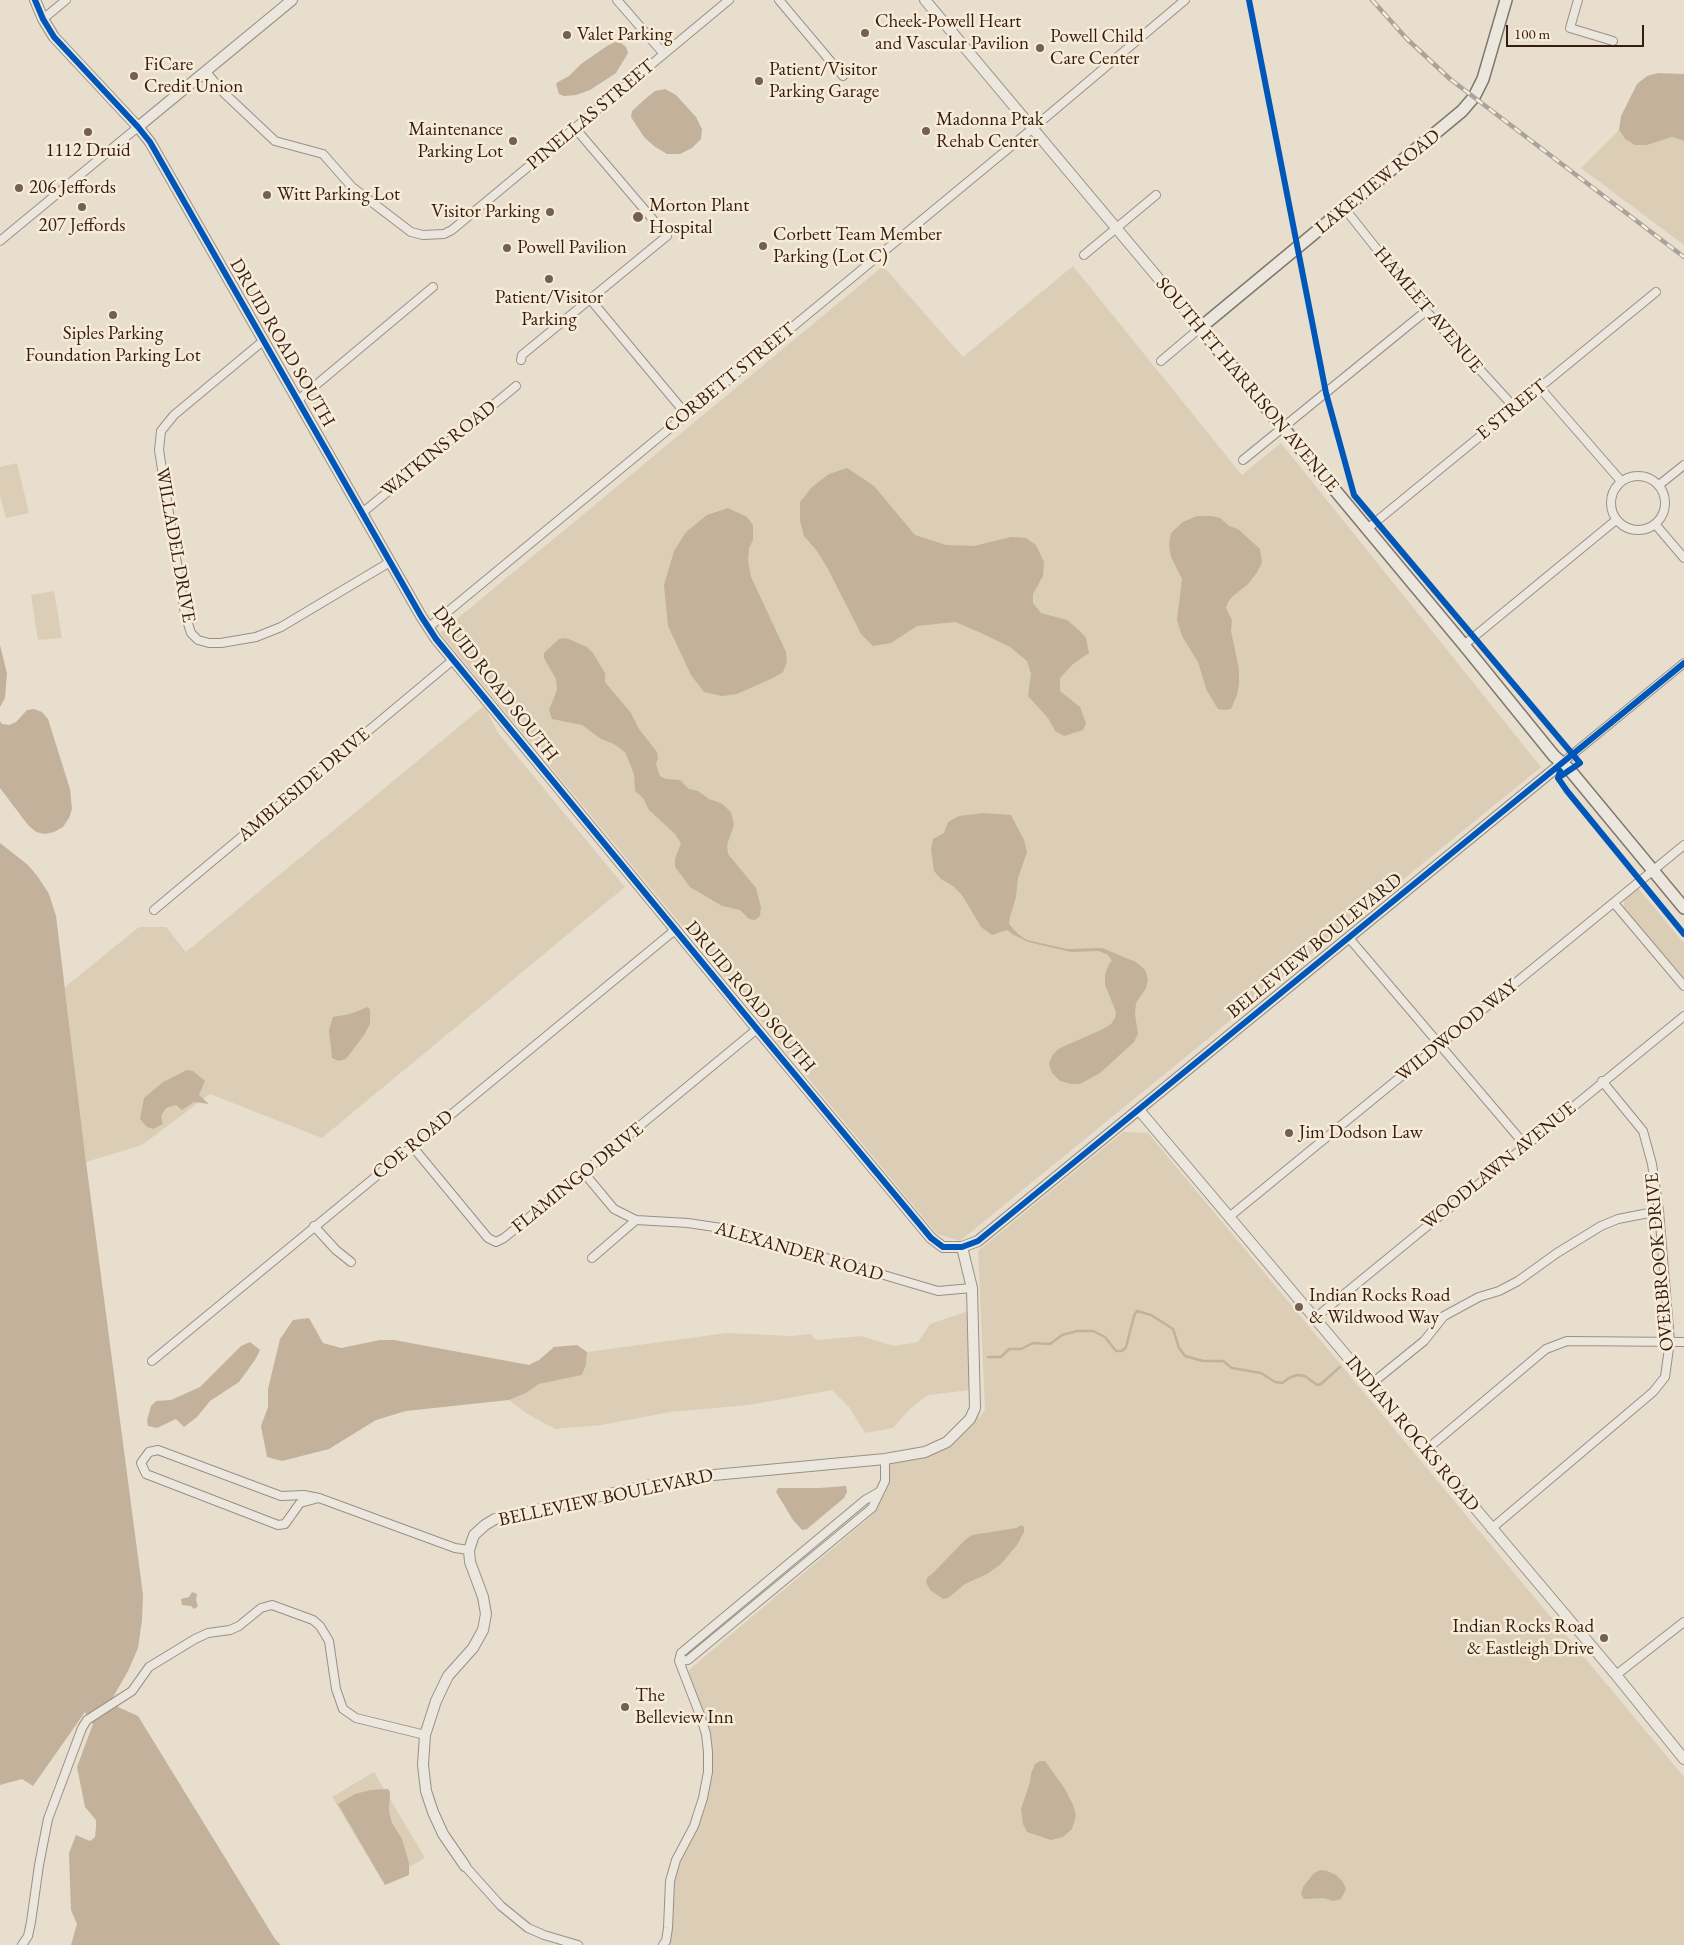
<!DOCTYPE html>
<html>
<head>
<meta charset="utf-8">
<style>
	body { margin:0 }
	#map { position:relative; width:1684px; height:1945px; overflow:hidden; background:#e8decd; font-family:"EB Garamond",serif }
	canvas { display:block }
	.scale { position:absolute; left:1506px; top:25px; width:138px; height:22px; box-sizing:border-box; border:2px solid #361b11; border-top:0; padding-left:6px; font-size:15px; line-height:18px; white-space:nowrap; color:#361b11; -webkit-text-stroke:4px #f7ecd7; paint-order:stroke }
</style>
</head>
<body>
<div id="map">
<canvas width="1684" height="1945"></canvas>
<div class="scale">100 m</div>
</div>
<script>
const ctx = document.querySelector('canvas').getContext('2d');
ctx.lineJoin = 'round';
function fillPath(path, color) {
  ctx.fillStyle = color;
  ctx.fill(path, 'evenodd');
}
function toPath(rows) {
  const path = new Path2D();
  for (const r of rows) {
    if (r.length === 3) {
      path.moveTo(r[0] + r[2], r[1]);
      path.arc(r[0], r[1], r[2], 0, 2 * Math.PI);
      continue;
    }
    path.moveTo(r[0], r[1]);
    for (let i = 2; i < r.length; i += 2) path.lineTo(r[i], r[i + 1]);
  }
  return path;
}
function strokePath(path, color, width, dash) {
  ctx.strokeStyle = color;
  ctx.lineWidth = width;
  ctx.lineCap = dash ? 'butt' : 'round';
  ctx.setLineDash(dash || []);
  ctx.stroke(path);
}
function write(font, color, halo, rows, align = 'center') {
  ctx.font = font + ' "EB Garamond",serif';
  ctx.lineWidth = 5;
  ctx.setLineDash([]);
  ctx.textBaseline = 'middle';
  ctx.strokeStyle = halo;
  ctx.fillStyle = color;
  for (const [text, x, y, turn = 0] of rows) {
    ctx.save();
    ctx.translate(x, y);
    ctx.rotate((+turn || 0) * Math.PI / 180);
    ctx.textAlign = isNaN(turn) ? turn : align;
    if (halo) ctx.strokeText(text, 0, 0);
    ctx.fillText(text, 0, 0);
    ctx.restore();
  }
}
const green = toPath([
	[1619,130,1625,139,1647,145,1672,137,1684,141,1684,245,1581,168],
	[883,266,963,357,1073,266,1242,475,1281,443,1541,767,960,1241,937,1234,440,633],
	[17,463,29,513,6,518,0,496,0,467],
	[54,591,62,638,38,640,31,595],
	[484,706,498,733,625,887,322,1138,210,1094,142,1145,86,1162,65,987,139,927,166,927,186,952],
	[1638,888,1684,943,1684,979,1624,909,1624,900],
	[1123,1132,1148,1133,1684,1777,1684,1945,668,1945,671,1941,672,1923,674,1880,680,1861,694,1836,709,1786,712,1766,707,1727,699,1700,688,1677,689,1670,870,1517,878,1508,883,1495,886,1494,885,1492,890,1482,890,1463,926,1457,951,1446,974,1423,981,1404,979,1419,985,1409,978,1251],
	[968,1311,970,1390,928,1395,910,1409,893,1428,865,1433,849,1407,832,1390,749,1405,670,1412,602,1425,555,1429,526,1413,509,1400,526,1393,539,1384,582,1375,586,1365,587,1352,727,1333,791,1336,810,1334,817,1340,861,1336,894,1346,918,1342,930,1324],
	[374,1772,425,1858,383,1882,332,1797]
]);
const water = toPath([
	[615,42,621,43,626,47,628,53,616,73,590,90,576,95,564,96,559,94,556,84,558,82,569,76,581,64,607,46],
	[1658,73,1684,74,1684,141,1672,137,1647,145,1635,145,1625,139,1619,130,1621,116,1637,84,1647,76],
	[665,89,676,95,696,117,702,129,701,139,692,148,680,154,667,154,654,146,644,137,631,117,632,111,644,100,655,91],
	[847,468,874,486,915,535,946,545,974,546,1011,537,1026,538,1036,545,1044,562,1043,576,1033,594,1033,603,1041,613,1067,620,1080,631,1086,638,1089,653,1073,664,1060,678,1060,691,1080,707,1086,723,1083,730,1064,736,1055,731,1048,718,1028,696,1031,674,1027,661,1010,647,979,632,955,622,917,626,891,643,873,646,861,634,828,569,817,551,804,536,800,521,800,502,812,487,829,474],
	[728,508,747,517,753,525,753,540,749,548,748,560,751,577,786,652,787,662,783,672,773,678,737,694,722,696,704,692,691,675,668,626,664,585,674,551,686,532,707,515],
	[1197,516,1211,516,1220,518,1229,526,1238,529,1260,549,1262,562,1258,571,1248,584,1233,596,1228,602,1226,608,1232,620,1231,631,1239,669,1239,684,1237,695,1231,709,1225,710,1218,709,1207,691,1198,662,1182,636,1177,620,1182,579,1171,557,1169,544,1171,533,1183,522],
	[566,638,587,647,593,653,605,673,605,682,631,713,639,729,657,752,658,758,656,764,660,776,666,779,680,780,689,789,698,791,709,799,721,803,731,812,734,825,727,845,728,854,756,888,761,907,760,916,755,920,749,919,740,910,722,906,690,887,675,867,675,859,681,843,675,834,649,810,643,798,635,791,634,774,625,752,614,744,601,739,582,725,552,719,549,710,557,690,556,679,544,658,544,653,559,639],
	[0,645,7,673,5,698,0,707],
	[34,709,42,712,48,719,70,789,72,809,69,818,63,827,54,832,45,834,36,832,28,825,0,788,0,721,2,724,9,725,16,722,27,710],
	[983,813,1011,815,1024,840,1027,852,1018,878,1016,897,1010,917,1009,924,1018,934,1027,940,1067,949,1102,948,1136,962,1145,970,1148,979,1146,988,1136,1003,1135,1014,1138,1034,1134,1042,1100,1073,1080,1084,1071,1084,1060,1081,1052,1073,1049,1064,1052,1056,1058,1049,1101,1030,1111,1024,1115,1018,1116,1012,1105,985,1105,975,1109,964,1112,961,1108,955,1099,951,1071,952,1028,942,1012,934,1007,930,992,935,981,927,962,895,953,886,941,879,934,871,931,849,933,839,944,833,948,822,959,816],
	[0,843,28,865,38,877,49,894,56,916,86,1162,143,1595,142,1620,138,1648,128,1671,112,1699,118,1707,138,1716,275,1939,281,1945,71,1945,77,1924,71,1910,69,1853,76,1835,90,1841,95,1837,96,1827,96,1820,85,1807,77,1767,93,1724,85,1712,33,1786,22,1779,0,1785],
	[368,1007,370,1010,370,1024,364,1035,346,1059,339,1061,332,1058,329,1030,333,1017,350,1014],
	[187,1070,193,1071,205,1081,199,1095,209,1104,194,1102,182,1110,176,1105,166,1108,161,1116,163,1124,153,1129,147,1127,140,1119,144,1098,163,1082],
	[309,1318,323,1343,341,1348,380,1340,394,1340,529,1365,539,1360,554,1347,577,1345,587,1352,586,1365,582,1375,539,1384,526,1393,509,1400,406,1411,376,1420,329,1449,282,1461,267,1457,261,1426,268,1407,268,1389,280,1339,293,1320],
	[250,1342,260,1350,255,1360,239,1382,210,1401,197,1417,184,1427,176,1419,157,1428,148,1426,147,1420,151,1406,156,1401,171,1400,200,1387,241,1346],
	[846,1486,847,1492,844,1498,807,1529,802,1530,793,1520,776,1492,778,1488,819,1488],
	[1021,1525,1024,1527,1024,1532,1017,1545,1001,1564,987,1574,965,1584,948,1598,943,1599,930,1590,926,1582,927,1578,933,1573,965,1540,972,1535,1016,1528],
	[192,1592,197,1594,196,1600,198,1606,194,1609,191,1606,182,1605,181,1599,189,1597],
	[1040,1761,1045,1761,1065,1789,1073,1805,1076,1816,1072,1829,1063,1837,1051,1840,1027,1832,1023,1824,1021,1809,1030,1782,1031,1774,1035,1764],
	[388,1789,390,1792,389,1812,392,1823,402,1839,409,1863,409,1875,385,1885,338,1804,355,1794,371,1790],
	[1320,1870,1327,1871,1336,1875,1343,1882,1346,1889,1341,1899,1333,1901,1324,1898,1304,1899,1301,1894,1303,1887,1314,1873]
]);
const stream = toPath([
	[988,1357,1001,1357,1009,1349,1021,1349,1033,1343,1050,1344,1062,1335,1077,1331,1093,1331,1105,1337,1116,1351,1122,1351,1126,1347,1134,1316,1137,1311,1151,1315,1173,1329,1179,1348,1185,1356,1203,1361,1223,1361,1232,1368,1261,1373,1275,1382,1282,1383,1289,1378,1297,1375,1305,1376,1317,1385,1321,1384,1340,1367]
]);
const minor = toPath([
	[617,0,664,54],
	[779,0,843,76],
	[1578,0,1570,28,1613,41],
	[43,19,66,0],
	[206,72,224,93,275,141,323,154,352,187,411,232,423,235,444,234,452,230,729,0],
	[1345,209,1426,311,1515,408],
	[0,241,138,127],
	[1084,255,1156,195],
	[590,299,686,414],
	[263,341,174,415,161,431,159,450,185,614,191,633,198,640,209,643,221,643,256,637,281,627,390,562],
	[521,360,522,355,667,236,575,128],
	[1161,361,1200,328],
	[1540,388,1621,481],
	[298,400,433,287],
	[1243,460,1426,311],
	[1638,503,27],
	[1659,485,1684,465],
	[362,513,516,386],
	[1655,524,1684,558],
	[1367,529,1656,292],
	[428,628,1032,129,1185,0],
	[1464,645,1616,520],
	[1562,763,1684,663],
	[1614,903,1684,986],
	[154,910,453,660],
	[1349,938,1525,1145],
	[412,1146,488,1238,496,1242,504,1238,757,1029],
	[584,1173,614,1209,636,1220,688,1223,728,1229,938,1291,972,1288],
	[1229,1217,1684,845],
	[314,1226,336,1250,351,1262],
	[592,1258,636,1220],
	[1315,1318,1684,1016],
	[152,1361,675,930],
	[1371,1384,1424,1341,1444,1316,1479,1297,1499,1291,1518,1281,1557,1253,1601,1226,1618,1219,1659,1211],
	[1426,1450,1546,1349,1567,1341,1684,1342],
	[319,1498,300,1503,285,1524,278,1525,146,1474,141,1463,149,1452,158,1450,281,1496,304,1495,319,1498,455,1548,469,1550],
	[1491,1529,1653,1392,1665,1377,1670,1341,1659,1211,1652,1164,1643,1131,1602,1081],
	[679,1661,688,1660,872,1508,885,1481,885,1459],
	[1616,1675,1684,1622],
	[465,1866,501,1906,528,1928,544,1935,578,1945],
	[22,1945,28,1936,31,1922,39,1865,48,1819,82,1728,87,1720,132,1691,149,1667,195,1639,208,1633,230,1630,239,1626,261,1608,272,1605,313,1620,320,1626,329,1641,336,1689,343,1709,356,1718,425,1735],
	[663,1945,666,1941,668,1928,670,1881,676,1860,694,1826,703,1798,708,1772,708,1752,706,1734,700,1715,679,1661,681,1653,865,1500,879,1492]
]);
const tertiary = toPath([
	[35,0,43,19,54,37,138,127,150,142,421,616,436,639,757,1029,931,1238,943,1247,962,1247,978,1241,1562,763],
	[925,0,1200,328],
	[138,127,292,0],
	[1139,1110,1616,1675,1684,1759],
	[465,1866,443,1834,433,1812,426,1791,423,1765,425,1735,436,1701,448,1676,473,1648,483,1630,486,1614,483,1597,470,1562,469,1550,474,1535,485,1525,495,1519,641,1487,703,1476,885,1459,925,1452,947,1442,970,1419,975,1408,972,1288,962,1247]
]);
const secondary = toPath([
	[1506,0,1483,79,1474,97,1462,111,1200,328,1464,645,1554,756,1569,769,1684,908]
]);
const rail = toPath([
	[1372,0,1407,39,1450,79,1684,257]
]);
const cycleway = toPath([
	[35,0,43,19,54,37,138,127,150,142,421,616,436,639,757,1029,931,1238,943,1247,962,1247,978,1241,1684,663],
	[1249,0,1326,393,1354,495,1580,763,1558,778],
	[1560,771,1558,778,1567,791,1684,934]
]);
const markers = [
	[865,33,5,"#745f53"],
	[567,35,5,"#745f53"],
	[1040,48,5,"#745f53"],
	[134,76,5,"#745f53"],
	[759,81,5,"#745f53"],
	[926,131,5,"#745f53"],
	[88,132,5,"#745f53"],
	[513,141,5,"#745f53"],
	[19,188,5,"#745f53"],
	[267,195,5,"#745f53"],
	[82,207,5,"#745f53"],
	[550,212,5,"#745f53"],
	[638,217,6,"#745f53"],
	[763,246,5,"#745f53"],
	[507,248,5,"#745f53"],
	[549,279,5,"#745f53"],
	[113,315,5,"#745f53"],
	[1289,1133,5,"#745f53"],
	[1299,1307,5,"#745f53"],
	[1604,1638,5,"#745f53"],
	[625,1707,5,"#745f53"]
];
const poiNames = [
	["Cheek-Powell Heart",875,22],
	["and Vascular Pavilion",875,44],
	["Valet Parking",577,35],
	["Powell Child",1050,37],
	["Care Center",1050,59],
	["FiCare",144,65],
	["Credit Union",144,87],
	["Patient/Visitor",769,70],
	["Parking Garage",769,92],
	["Madonna Ptak",936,120],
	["Rehab Center",936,142],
	["Maintenance",503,130,"right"],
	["Parking Lot",503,152,"right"],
	["1112 Druid",88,151,"center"],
	["206 Jeffords",29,188],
	["Witt Parking Lot",277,195],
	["Morton Plant",649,206],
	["Hospital",649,228],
	["Visitor Parking",540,212,"right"],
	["207 Jeffords",82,226,"center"],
	["Corbett Team Member",773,235],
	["Parking (Lot C)",773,257],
	["Powell Pavilion",517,248],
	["Patient/Visitor",549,298,"center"],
	["Parking",549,320,"center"],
	["Siples Parking",113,334,"center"],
	["Foundation Parking Lot",113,356,"center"],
	["Jim Dodson Law",1299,1133],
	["Indian Rocks Road",1309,1296],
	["& Wildwood Way",1309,1318],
	["Indian Rocks Road",1594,1627,"right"],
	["& Eastleigh Drive",1594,1649,"right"],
	["The",635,1696],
	["Belleview Inn",635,1718]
];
const streetNames = [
	["PINELLAS STREET",591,115,-40],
	["LAKEVIEW ROAD",1378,182,-39],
	["HAMLET AVENUE",1428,310,50],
	["DRUID ROAD SOUTH",282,343,60],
	["CORBETT STREET",730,378,-39],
	["SOUTH FT HARRISON AVENUE",1247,385,50],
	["E STREET",1512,410,-39],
	["WATKINS ROAD",439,449,-39],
	["WILLADEL DRIVE",175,545,80],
	["DRUID ROAD SOUTH",495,684,52],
	["AMBLESIDE DRIVE",304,785,-40],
	["BELLEVIEW BOULEVARD",1315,946,-39],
	["DRUID ROAD SOUTH",750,997,50],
	["WILDWOOD WAY",1457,1031,-39],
	["COE ROAD",413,1145,-39],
	["WOODLAWN AVENUE",1499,1166,-39],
	["FLAMINGO DRIVE",578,1178,-39],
	["ALEXANDER ROAD",799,1252,16],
	["OVERBROOK DRIVE",1660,1262,-95],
	["INDIAN ROCKS ROAD",1412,1434,50],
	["BELLEVIEW BOULEVARD",606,1498,-12]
];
fillPath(green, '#dcceb6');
fillPath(water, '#c3b19b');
strokePath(stream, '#c3b19b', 2.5);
strokePath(minor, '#999085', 10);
strokePath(tertiary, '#999085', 12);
strokePath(secondary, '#80766c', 14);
strokePath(minor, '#ece7de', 8);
strokePath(tertiary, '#ece7de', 10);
strokePath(secondary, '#ece7de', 11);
strokePath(rail, '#aaa39c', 4.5);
strokePath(rail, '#f7ecd7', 2.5, [8]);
strokePath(cycleway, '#0057b8', 6);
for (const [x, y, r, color] of markers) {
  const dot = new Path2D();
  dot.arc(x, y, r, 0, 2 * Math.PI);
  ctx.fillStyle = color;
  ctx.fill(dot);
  strokePath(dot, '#f7ecd7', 2);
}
write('19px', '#361b11', '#f7ecd7', poiNames, 'left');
write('19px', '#361b11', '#f7ecd7', streetNames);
</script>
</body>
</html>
